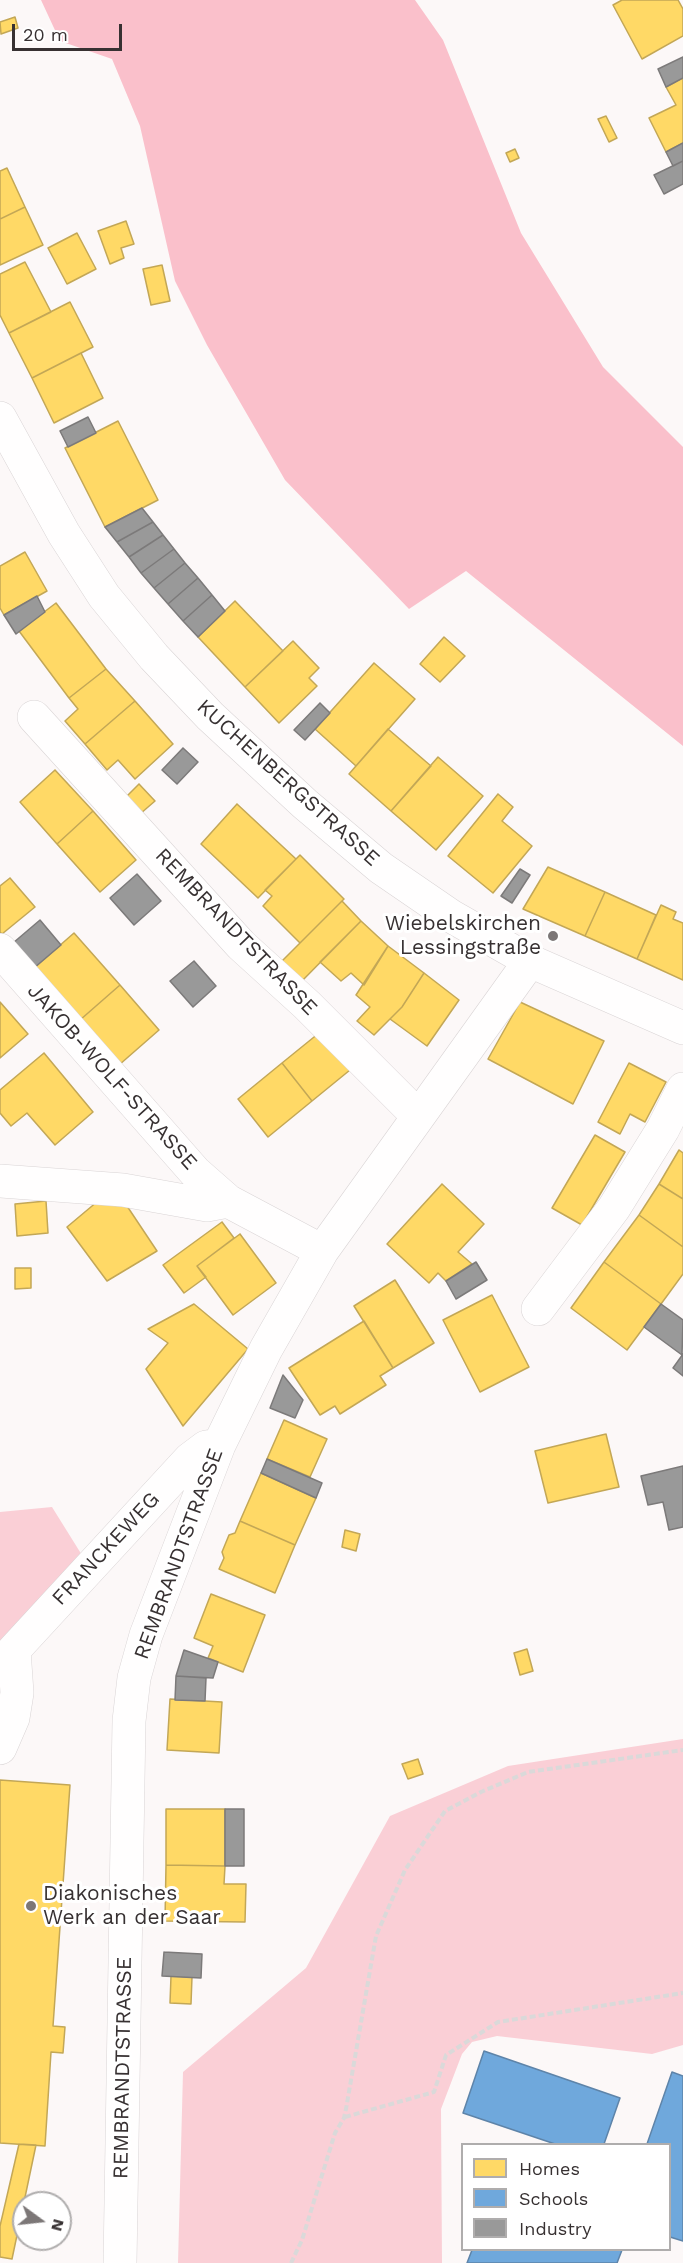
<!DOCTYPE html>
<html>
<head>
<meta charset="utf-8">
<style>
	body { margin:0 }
	#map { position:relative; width:683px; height:2263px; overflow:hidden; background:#fcf8f8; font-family:"Work Sans",sans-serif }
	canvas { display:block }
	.legend { position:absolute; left:461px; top:2143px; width:210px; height:108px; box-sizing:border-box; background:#fff; border:2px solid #afadad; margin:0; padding:8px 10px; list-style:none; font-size:18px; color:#373132 }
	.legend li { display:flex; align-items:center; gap:12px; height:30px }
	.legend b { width:30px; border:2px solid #afadad }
	.north { position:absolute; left:12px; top:2191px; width:60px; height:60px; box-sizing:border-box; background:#fff; border:2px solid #afadad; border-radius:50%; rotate:105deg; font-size:16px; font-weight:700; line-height:24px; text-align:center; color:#373132 }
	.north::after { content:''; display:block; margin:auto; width:21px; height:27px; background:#7c7777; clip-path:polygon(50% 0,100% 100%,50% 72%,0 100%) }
	.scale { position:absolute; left:12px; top:24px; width:110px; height:27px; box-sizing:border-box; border:3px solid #373132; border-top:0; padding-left:8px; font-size:18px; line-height:21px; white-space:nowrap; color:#373132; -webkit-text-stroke:4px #fff; paint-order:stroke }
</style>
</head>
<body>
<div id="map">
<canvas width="683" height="2263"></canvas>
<ul class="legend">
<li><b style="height:16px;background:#ffd966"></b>Homes</li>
<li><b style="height:16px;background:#6fa8dc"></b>Schools</li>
<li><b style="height:16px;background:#999"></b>Industry</li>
</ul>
<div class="north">N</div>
<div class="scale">20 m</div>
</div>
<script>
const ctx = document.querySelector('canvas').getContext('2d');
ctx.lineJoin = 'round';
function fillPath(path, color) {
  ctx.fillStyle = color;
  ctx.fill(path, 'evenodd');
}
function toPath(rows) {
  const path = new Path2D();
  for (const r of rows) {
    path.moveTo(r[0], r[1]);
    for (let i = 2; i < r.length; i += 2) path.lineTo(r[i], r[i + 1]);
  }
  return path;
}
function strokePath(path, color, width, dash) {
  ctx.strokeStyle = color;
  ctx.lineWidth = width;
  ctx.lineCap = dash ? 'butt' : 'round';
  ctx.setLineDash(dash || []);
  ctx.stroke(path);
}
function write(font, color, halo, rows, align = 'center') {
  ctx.font = font + ' "Work Sans",sans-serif';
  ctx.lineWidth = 6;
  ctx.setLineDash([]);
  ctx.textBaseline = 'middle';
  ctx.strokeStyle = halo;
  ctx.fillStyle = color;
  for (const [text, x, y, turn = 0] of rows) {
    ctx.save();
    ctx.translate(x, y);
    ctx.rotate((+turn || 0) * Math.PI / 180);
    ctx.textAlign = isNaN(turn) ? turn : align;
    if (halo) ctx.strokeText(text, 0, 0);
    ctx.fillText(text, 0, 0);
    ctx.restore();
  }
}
const green = toPath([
	[52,1507,85,1560,0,1651,0,1512],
	[683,1739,683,2045,652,2054,497,2036,472,2042,462,2054,441,2109,442,2263,178,2263,183,2072,306,1968,390,1816,508,1766]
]);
const forest = toPath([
	[41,0,415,0,443,40,521,233,603,367,683,447,683,746,466,571,409,609,285,480,207,345,175,281,140,126,112,59,60,41]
]);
const homes = toPath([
	[622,0,678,0,683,9,683,36,642,59,613,5,622,0],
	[15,17,18,28,1,34,0,22,15,17],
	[683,78,683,143,666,152,649,118,676,105,666,87,683,78],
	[606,116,617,138,609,142,598,119,606,116],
	[515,149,519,158,510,162,506,153,515,149],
	[7,168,25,207,0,219,0,171,7,168],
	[25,207,43,245,0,265,0,219,25,207],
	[126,221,134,244,121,248,124,258,110,264,98,231,126,221],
	[77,233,96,269,67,284,48,248,77,233],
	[25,262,51,312,9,333,0,315,0,274,25,262],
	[162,265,170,301,151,305,143,269,162,265],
	[70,302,93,347,32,378,9,333,70,302],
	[81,353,103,398,54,423,32,378,81,353],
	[118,421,158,500,105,527,65,448,118,421],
	[25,552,47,591,4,615,0,608,0,566,25,552],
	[235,601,283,651,245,687,198,637,235,601],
	[56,603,106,669,69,698,19,631,56,603],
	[444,637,465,656,440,682,420,664,444,637],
	[293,641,319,668,309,678,317,686,279,723,245,687,293,641],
	[374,663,415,699,356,766,315,729,374,663],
	[106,669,135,701,85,744,65,721,78,709,69,698,106,669],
	[135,701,173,744,135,779,118,760,107,770,85,744,135,701],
	[388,729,431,766,391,811,349,774,388,729],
	[438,757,483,796,436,850,391,811,438,757],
	[55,770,93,811,57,844,20,802,55,770],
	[139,784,155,801,140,814,125,798,139,784],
	[498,794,513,807,502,821,532,846,493,893,448,856,498,794],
	[237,804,296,859,258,898,201,844,237,804],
	[93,811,136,860,100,892,57,844,93,811],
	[300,855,344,899,300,943,263,906,272,896,265,890,300,855],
	[548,867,605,892,585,936,523,909,548,867],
	[10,878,35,907,2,934,0,932,0,886,10,878],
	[605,892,656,915,637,959,585,936,605,892],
	[342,901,361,921,299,984,279,964,342,901],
	[661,905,676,912,673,919,683,923,683,980,637,959,661,905],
	[361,921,388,946,364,985,351,973,341,981,320,962,361,921],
	[74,933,120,985,80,1020,34,968,74,933],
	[388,946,424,973,402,1007,374,1035,357,1021,370,1007,356,995,388,946],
	[424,973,459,1000,427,1046,390,1019,402,1007,424,973],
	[120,985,159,1030,119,1065,80,1020,120,985],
	[0,1002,28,1034,0,1058,0,1002],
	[520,1002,604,1041,573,1104,488,1059,520,1002],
	[319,1033,350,1070,312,1101,282,1063,319,1033],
	[44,1053,93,1112,55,1145,27,1113,11,1126,0,1113,0,1090,44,1053],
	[282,1063,312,1101,268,1137,238,1099,282,1063],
	[629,1063,666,1082,645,1122,630,1114,620,1134,598,1122,629,1063],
	[595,1135,625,1152,582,1225,552,1208,595,1135],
	[679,1150,683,1153,683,1199,659,1184,679,1150],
	[442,1184,484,1224,458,1252,472,1264,446,1281,438,1273,429,1283,387,1244,442,1184],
	[659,1184,683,1199,683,1247,639,1215,659,1184],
	[46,1201,48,1233,17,1236,15,1204,46,1201],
	[98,1201,125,1203,157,1251,107,1281,67,1227,98,1201],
	[639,1215,683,1247,683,1274,661,1304,604,1262,639,1215],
	[222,1222,234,1238,197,1266,206,1277,184,1293,163,1265,222,1222],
	[240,1234,276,1283,233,1315,197,1266,240,1234],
	[604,1262,661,1304,627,1350,571,1308,604,1262],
	[15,1268,31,1268,31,1288,15,1289,15,1268],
	[395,1280,434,1343,393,1368,354,1306,395,1280],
	[492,1295,529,1367,480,1392,443,1320,492,1295],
	[194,1304,248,1349,183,1426,146,1369,168,1343,148,1329,194,1304],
	[364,1321,393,1368,380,1376,386,1385,340,1414,335,1406,320,1415,289,1368,364,1321],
	[284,1420,327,1439,310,1477,267,1459,284,1420],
	[606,1434,619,1487,548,1503,535,1451,606,1434],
	[261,1473,316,1498,295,1545,240,1521,261,1473],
	[240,1521,295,1545,275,1593,219,1569,224,1558,222,1552,229,1535,235,1533,240,1521],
	[345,1530,360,1534,356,1551,342,1547,345,1530],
	[211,1594,265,1615,243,1672,208,1658,213,1646,194,1638,211,1594],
	[527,1649,533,1671,520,1675,514,1653,527,1649],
	[170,1699,222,1702,219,1753,167,1750,170,1699],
	[418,1759,423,1774,408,1779,402,1764,418,1759],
	[0,1780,70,1785,53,2026,65,2027,63,2053,51,2052,45,2146,0,2143,0,1780],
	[166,1809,225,1809,225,1866,166,1865,166,1809],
	[166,1865,225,1866,224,1884,246,1884,245,1922,165,1921,166,1865],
	[171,1976,192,1977,191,2004,170,2003,171,1976],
	[19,2144,36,2145,12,2259,0,2257,0,2226,19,2144]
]);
const schools = toPath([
	[484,2051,620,2098,604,2144,555,2144,463,2113,484,2051],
	[672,2072,683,2076,683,2241,670,2237,670,2144,647,2144,672,2072],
	[472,2250,622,2250,617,2263,467,2263,472,2250]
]);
const industry = toPath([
	[683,57,683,78,666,87,658,69,683,57],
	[683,143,683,161,673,166,666,152,683,143],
	[683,161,683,184,664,194,654,175,683,161],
	[88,417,96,433,68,447,60,431,88,417],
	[142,508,153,522,117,542,105,527,142,508],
	[153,522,163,535,129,557,117,542,153,522],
	[163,535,174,549,141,573,129,557,163,535],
	[174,549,185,563,154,588,141,573,174,549],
	[185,563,198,578,168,604,154,588,185,563],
	[198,578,212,595,183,621,168,604,198,578],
	[212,595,225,611,198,637,183,621,212,595],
	[37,596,45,612,16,634,4,615,37,596],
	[320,703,330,713,305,740,294,730,320,703],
	[183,748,198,762,177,784,162,770,183,748],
	[520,869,530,875,512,903,501,896,520,869],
	[137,874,161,901,134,925,110,898,137,874],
	[40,920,61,945,34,968,13,943,40,920],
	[194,961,216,986,193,1007,170,981,194,961],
	[476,1262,487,1280,456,1299,446,1281,476,1262],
	[661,1304,683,1320,682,1355,644,1327,661,1304],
	[683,1354,683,1376,673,1368,683,1354],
	[283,1375,303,1400,295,1418,270,1408,283,1375],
	[267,1459,322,1483,316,1498,261,1473,267,1459],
	[683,1466,683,1527,669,1530,663,1502,648,1505,641,1476,683,1466],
	[184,1650,218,1662,213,1678,176,1676,184,1650],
	[176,1676,206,1678,205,1701,175,1700,176,1676],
	[225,1809,244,1809,244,1866,225,1866,225,1809],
	[164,1952,202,1954,201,1978,162,1976,164,1952]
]);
const path = toPath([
	[345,2117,434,2092,446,2055,498,2022,683,1993],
	[291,2263,302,2240,335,2133,344,2118,346,2109,376,1936,405,1870,445,1811,481,1792,528,1772,683,1750]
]);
const minor = toPath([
	[34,717,241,945,307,1005,418,1116],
	[0,950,195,1172,228,1201,322,1251],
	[0,1181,123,1190,207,1205,228,1201],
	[538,1309,614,1208,663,1129,683,1089],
	[0,1665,190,1459,206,1447,219,1445],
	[0,1748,13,1718,17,1693,14,1650],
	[120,2263,129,1721,134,1678,146,1635,219,1445,266,1349,322,1251,530,961]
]);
const major = toPath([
	[0,418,64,534,104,596,154,657,210,716,305,804,381,868,451,916,530,961,683,1028]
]);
const markers = [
	[553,936,6,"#7c7777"],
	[31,1906,6,"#7c7777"]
];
const streetNames = [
	["KUCHENBERGSTRASSE",288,783,42],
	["REMBRANDTSTRASSE",236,932,46],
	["JAKOB-WOLF-STRASSE",112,1077,48],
	["FRANCKEWEG",106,1549,-47],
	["REMBRANDTSTRASSE",179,1554,-70],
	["REMBRANDTSTRASSE",123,2068,-89]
];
const poiNames = [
	["Wiebelskirchen",541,924],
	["Lessingstraße",541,948],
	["Diakonisches",43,1894,"left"],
	["Werk an der Saar",43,1918,"left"]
];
fillPath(green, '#facfd6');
fillPath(forest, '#fac0cb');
fillPath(homes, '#ffd966');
strokePath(homes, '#c3a756', 1.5);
fillPath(schools, '#6fa8dc');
strokePath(schools, '#5e84a9', 1.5);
fillPath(industry, '#999');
strokePath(industry, '#7c7a7a', 1.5);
strokePath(minor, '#d9d4d5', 34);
strokePath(major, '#d9d4d5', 34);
strokePath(path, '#dad9d9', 4, [6, 3]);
strokePath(minor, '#fffefe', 33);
strokePath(major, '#fffefe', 33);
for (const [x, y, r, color] of markers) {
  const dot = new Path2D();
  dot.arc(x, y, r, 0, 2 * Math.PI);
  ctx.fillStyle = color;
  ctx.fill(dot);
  strokePath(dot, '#fff', 2);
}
write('21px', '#373132', '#fff', streetNames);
write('21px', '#373132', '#fff', poiNames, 'right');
</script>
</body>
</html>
